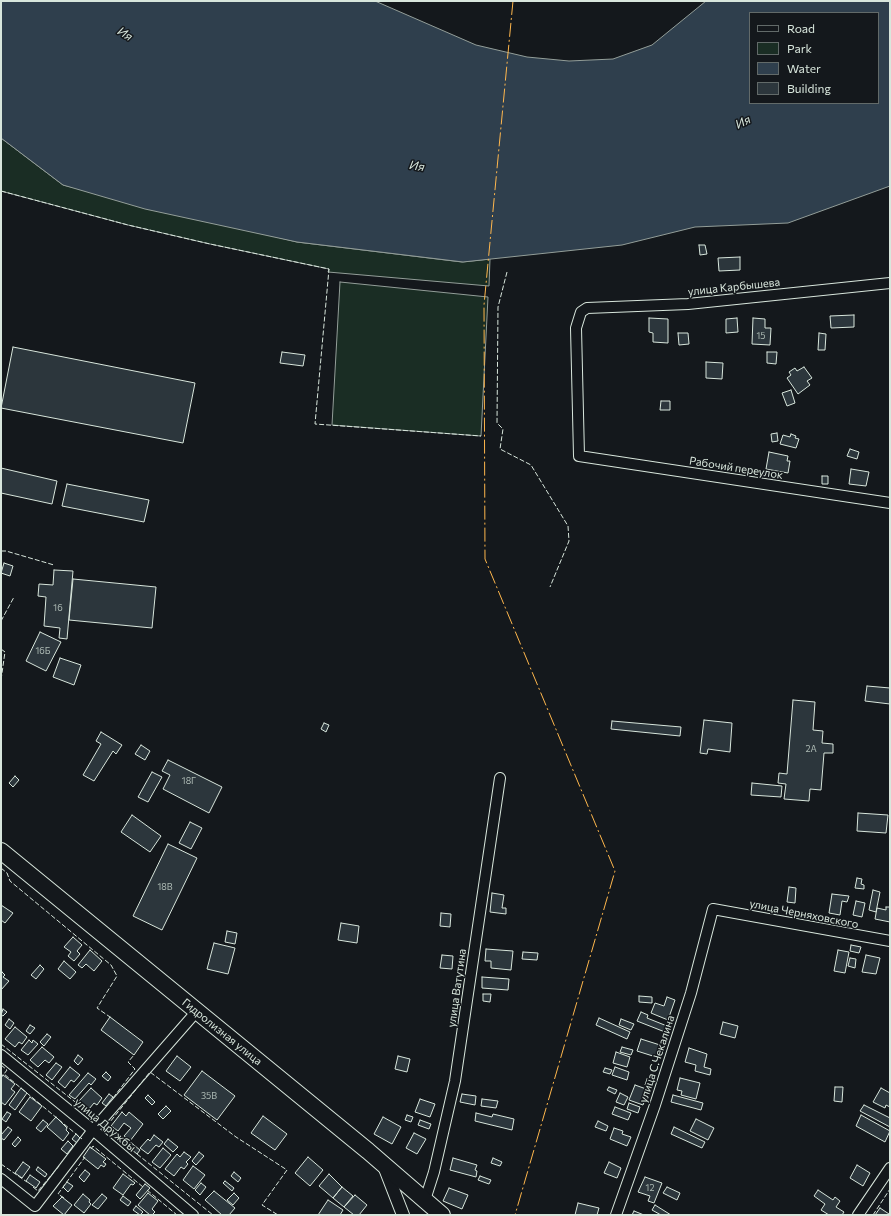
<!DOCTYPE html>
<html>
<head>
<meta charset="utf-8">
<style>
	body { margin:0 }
	#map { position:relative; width:891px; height:1216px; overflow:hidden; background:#14181c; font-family:Commissioner,sans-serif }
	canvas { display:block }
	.frame { position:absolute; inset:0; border:2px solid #d8e6dc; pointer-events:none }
	.legend { position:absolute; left:749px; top:12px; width:130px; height:92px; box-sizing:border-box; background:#14181c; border:1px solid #626a69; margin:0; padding:5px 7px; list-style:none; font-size:12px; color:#d8e6dc }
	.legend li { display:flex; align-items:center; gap:8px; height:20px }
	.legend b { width:20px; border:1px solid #626a69 }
</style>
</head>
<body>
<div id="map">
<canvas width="891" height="1216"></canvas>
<div class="frame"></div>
<ul class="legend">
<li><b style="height:5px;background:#14181c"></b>Road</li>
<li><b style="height:11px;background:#1a2d24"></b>Park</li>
<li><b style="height:11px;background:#2f3f4d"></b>Water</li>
<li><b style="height:11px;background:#2c363c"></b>Building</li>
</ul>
</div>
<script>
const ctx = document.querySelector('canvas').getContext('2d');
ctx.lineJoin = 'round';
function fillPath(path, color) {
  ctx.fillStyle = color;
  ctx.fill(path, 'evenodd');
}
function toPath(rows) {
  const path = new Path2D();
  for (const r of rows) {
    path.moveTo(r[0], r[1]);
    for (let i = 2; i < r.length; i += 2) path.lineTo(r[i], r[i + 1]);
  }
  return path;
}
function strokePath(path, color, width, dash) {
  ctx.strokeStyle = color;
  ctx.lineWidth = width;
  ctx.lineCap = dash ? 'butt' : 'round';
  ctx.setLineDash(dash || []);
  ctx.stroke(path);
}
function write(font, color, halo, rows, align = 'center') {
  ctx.font = font + ' Commissioner,sans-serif';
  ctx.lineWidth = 3;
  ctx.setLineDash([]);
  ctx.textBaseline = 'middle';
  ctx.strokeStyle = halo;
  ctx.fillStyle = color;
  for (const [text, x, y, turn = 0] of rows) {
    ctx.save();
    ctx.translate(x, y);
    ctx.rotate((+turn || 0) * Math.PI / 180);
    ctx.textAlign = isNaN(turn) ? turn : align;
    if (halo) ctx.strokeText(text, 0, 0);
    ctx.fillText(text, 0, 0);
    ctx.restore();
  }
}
const green = toPath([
	[1,138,63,185,297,242,462,262,490,259,489,286,328,272,329,269,210,244,128,225,1,191,1,138],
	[340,282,488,297,481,436,332,425,340,282]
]);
const water = toPath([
	[1,1,375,1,476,45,527,57,569,61,613,59,652,45,706,1,890,1,890,186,788,223,695,227,622,245,463,262,297,242,145,209,63,185,1,138,1,1],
	[750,13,878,13,878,103,750,103,750,13]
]);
const building = toPath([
	[699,245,705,245,707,254,700,255,699,245],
	[740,257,740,270,719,271,718,258,740,257],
	[854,315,854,327,831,328,830,316,854,315],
	[649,318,668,319,668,343,653,342,653,333,649,332,649,318],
	[737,318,738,332,726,333,726,319,737,318],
	[753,318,765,319,765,328,771,328,770,345,752,344,753,318],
	[678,333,688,333,689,344,679,345,678,333],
	[819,333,826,334,825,350,818,350,819,333],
	[13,347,195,383,183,443,1,408,13,347],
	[282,352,305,355,303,366,280,363,282,352],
	[767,352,777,352,776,364,767,363,767,352],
	[706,362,723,363,722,379,706,378,706,362],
	[804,367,812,378,807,381,810,385,798,394,787,378,791,375,789,372,795,368,797,371,804,367],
	[791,390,795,403,787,406,782,393,791,390],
	[661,401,670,401,670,410,660,410,661,401],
	[777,433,778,441,772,442,771,434,777,433],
	[791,434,796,436,795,438,799,439,796,448,780,444,783,435,790,437,791,434],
	[850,449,859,452,857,459,847,456,850,449],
	[769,452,788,456,787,461,790,461,788,473,766,469,769,452],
	[1,468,57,481,52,504,1,493,1,468],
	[851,469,869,472,866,486,849,484,851,469],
	[822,476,828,476,828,484,822,484,822,476],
	[67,484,149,500,144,522,62,506,67,484],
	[4,563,13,566,10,576,1,573,4,563],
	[54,570,73,571,67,639,59,638,60,628,44,626,46,597,38,596,39,584,53,585,54,570],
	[73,579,156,587,152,628,69,620,73,579],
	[40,632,61,642,46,671,26,661,40,632],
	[60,658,81,665,74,685,53,677,60,658],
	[867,686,890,688,890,704,865,701,867,686],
	[793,700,815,702,813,730,823,731,822,743,833,744,833,753,824,753,821,790,810,789,809,801,784,799,786,784,778,783,779,773,787,774,793,700],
	[704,720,732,723,730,752,708,749,707,754,700,753,704,720],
	[612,721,681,727,680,736,611,729,612,721],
	[324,723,329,725,326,732,321,729,324,723],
	[101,732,122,745,116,754,113,751,94,781,83,775,101,744,96,741,101,732],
	[141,745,150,751,145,760,135,754,141,745],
	[168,760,222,787,209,813,163,789,170,775,162,771,168,760],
	[152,772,162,777,148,802,138,797,152,772],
	[15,776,19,780,13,787,9,783,15,776],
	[752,783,782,786,781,797,751,795,752,783],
	[858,813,888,815,886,833,857,831,858,813],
	[132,815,161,836,150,852,121,832,132,815],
	[190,822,202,828,191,849,179,843,190,822],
	[168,844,197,858,162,930,133,916,168,844],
	[857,878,862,879,861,884,864,885,864,889,855,888,857,878],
	[789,887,796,888,795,903,787,902,789,887],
	[873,890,880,892,876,912,869,910,873,890],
	[492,893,504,895,502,908,506,908,506,914,490,912,492,893],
	[832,894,849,896,847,902,842,901,840,915,829,913,832,894],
	[856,901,865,903,862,917,853,915,856,901],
	[1,905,13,913,5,923,1,920,1,905],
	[886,907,890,907,890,922,875,919,877,908,886,910,886,907],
	[441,913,451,914,450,927,440,926,441,913],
	[341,923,359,926,357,943,338,940,341,923],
	[227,931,237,933,235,944,225,942,227,931],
	[73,937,82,945,77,951,80,954,74,961,68,956,71,952,64,947,73,937],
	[214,943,235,948,228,974,207,969,214,943],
	[851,945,861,947,859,953,850,951,851,945],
	[486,949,513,951,511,970,491,968,491,961,485,961,486,949],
	[90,950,102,961,94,971,86,964,82,968,78,965,90,950],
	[838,950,849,952,845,973,834,971,838,950],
	[523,952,538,953,537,960,522,959,523,952],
	[442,955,453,956,452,969,440,968,442,955],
	[866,955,880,958,876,974,862,972,866,955],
	[850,958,856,959,855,968,848,966,850,958],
	[64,961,76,972,70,979,58,969,64,961],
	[40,965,44,969,36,979,31,975,40,965],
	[2,972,5,975,3,977,9,981,1,990,1,974,2,972],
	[482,977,509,979,508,990,482,988,482,977],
	[483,994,491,994,490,1002,483,1001,483,994],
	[639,996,652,997,652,1003,639,1002,639,996],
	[667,997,675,1000,668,1020,651,1013,655,1003,664,1006,667,997],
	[3,1009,7,1012,3,1016,1,1015,3,1009],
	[641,1012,648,1015,647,1018,667,1026,665,1032,637,1021,641,1012],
	[110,1017,143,1042,134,1055,101,1030,110,1017],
	[599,1018,630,1032,627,1039,596,1025,599,1018],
	[9,1019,14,1023,10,1029,5,1025,9,1019],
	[621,1019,634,1024,631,1030,619,1025,621,1019],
	[723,1022,738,1026,735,1038,720,1034,723,1022],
	[30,1025,35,1028,30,1034,26,1031,30,1025],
	[15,1027,27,1037,22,1044,19,1042,15,1047,5,1039,15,1027],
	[47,1034,51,1037,44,1046,40,1042,47,1034],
	[641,1039,660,1045,656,1057,637,1051,641,1039],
	[29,1040,32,1043,33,1040,38,1044,28,1055,21,1050,29,1040],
	[42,1047,54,1057,49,1063,45,1060,38,1067,30,1060,42,1047],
	[622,1047,633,1050,631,1055,620,1052,622,1047],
	[689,1048,707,1054,704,1067,711,1069,710,1075,695,1071,696,1065,685,1062,689,1048],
	[616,1052,630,1057,627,1067,613,1063,616,1052],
	[78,1055,83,1059,78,1065,74,1061,78,1055],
	[177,1056,191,1067,180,1081,166,1071,177,1056],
	[398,1056,410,1059,407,1072,395,1069,398,1056],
	[56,1063,62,1067,52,1080,46,1075,56,1063],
	[70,1067,80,1075,74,1082,71,1080,65,1088,58,1082,70,1067],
	[615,1067,629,1072,627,1080,612,1075,615,1067],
	[605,1068,612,1070,610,1074,603,1072,605,1068],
	[202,1071,235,1096,217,1120,184,1095,202,1071],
	[106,1072,111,1077,108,1081,102,1076,106,1072],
	[88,1073,96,1079,91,1085,89,1083,75,1099,69,1095,88,1073],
	[3,1075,15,1084,11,1089,15,1092,5,1105,1,1102,1,1078,3,1075],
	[680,1078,700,1083,696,1099,681,1095,682,1091,677,1090,680,1078],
	[647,1079,653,1082,651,1087,645,1085,647,1079],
	[635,1085,649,1090,643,1105,629,1100,635,1085],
	[609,1087,617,1090,615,1094,607,1090,609,1087],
	[835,1087,843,1087,842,1102,834,1101,835,1087],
	[21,1088,27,1093,15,1110,9,1105,21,1088],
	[91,1088,102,1098,97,1105,94,1103,89,1109,79,1101,91,1088],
	[881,1088,890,1093,890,1107,886,1105,885,1108,873,1102,881,1088],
	[620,1093,628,1097,624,1105,616,1102,620,1093],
	[109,1094,113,1097,106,1106,102,1103,109,1094],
	[462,1094,476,1096,475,1105,460,1102,462,1094],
	[148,1095,155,1102,152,1105,145,1098,148,1095],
	[673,1095,703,1103,701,1110,671,1102,673,1095],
	[30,1097,42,1106,31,1121,19,1112,30,1097],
	[420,1099,435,1104,430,1117,415,1112,420,1099],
	[482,1099,498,1101,496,1108,481,1106,482,1099],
	[629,1103,640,1107,638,1113,627,1109,629,1103],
	[864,1105,890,1118,890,1127,860,1111,864,1105],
	[166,1106,171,1111,163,1119,158,1114,166,1106],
	[615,1107,631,1113,628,1120,612,1114,615,1107],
	[7,1112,11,1114,6,1122,2,1119,7,1112],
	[122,1112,126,1116,129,1112,143,1124,130,1141,124,1136,131,1128,124,1123,118,1131,111,1126,122,1112],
	[476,1113,492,1117,493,1114,514,1119,512,1130,475,1121,476,1113],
	[407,1115,413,1117,411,1122,405,1120,407,1115],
	[861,1115,890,1131,885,1142,856,1126,861,1115],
	[263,1116,287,1134,275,1150,251,1133,263,1116],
	[56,1117,67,1128,66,1130,69,1133,63,1141,47,1127,56,1117],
	[383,1117,401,1127,392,1144,374,1134,383,1117],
	[696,1119,714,1128,708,1140,690,1131,696,1119],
	[43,1120,48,1124,41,1132,36,1128,43,1120],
	[420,1120,431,1124,429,1129,418,1125,420,1120],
	[598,1121,608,1126,606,1131,595,1127,598,1121],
	[8,1127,12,1130,4,1140,1,1138,1,1135,8,1127],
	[674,1127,705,1142,702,1148,671,1134,674,1127],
	[614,1128,623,1131,622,1134,631,1137,627,1146,610,1139,614,1128],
	[414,1133,426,1139,417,1154,406,1148,414,1133],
	[76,1134,81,1139,77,1143,72,1139,76,1134],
	[154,1135,163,1142,159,1147,156,1145,148,1154,140,1148,148,1139,150,1141,154,1135],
	[18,1137,21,1140,15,1147,12,1144,18,1137],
	[168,1139,178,1147,173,1152,164,1144,168,1139],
	[68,1141,73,1146,67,1154,61,1149,68,1141],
	[129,1141,140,1150,137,1154,126,1145,129,1141],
	[90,1147,106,1159,103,1162,106,1164,104,1167,101,1165,98,1169,83,1157,90,1147],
	[163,1148,171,1155,160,1168,152,1162,163,1148],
	[184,1152,191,1157,186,1162,188,1164,184,1169,181,1167,174,1176,165,1169,177,1154,180,1157,184,1152],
	[199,1152,204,1156,196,1165,192,1161,199,1152],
	[308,1157,323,1170,310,1186,295,1173,308,1157],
	[453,1158,477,1165,475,1170,477,1171,476,1177,450,1170,453,1158],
	[493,1158,502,1162,500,1166,491,1163,493,1158],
	[23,1162,30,1167,22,1178,15,1173,23,1162],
	[609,1162,621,1168,617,1178,604,1173,609,1162],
	[857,1165,870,1173,863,1186,850,1178,857,1165],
	[193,1166,205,1175,194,1189,183,1180,193,1166],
	[38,1167,47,1174,45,1177,36,1170,38,1167],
	[85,1170,90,1174,84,1182,79,1177,85,1170],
	[234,1172,241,1178,238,1182,231,1176,234,1172],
	[123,1174,135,1183,133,1185,131,1184,123,1195,113,1188,123,1174],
	[329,1174,342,1187,333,1198,319,1186,329,1174],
	[30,1175,40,1182,36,1188,26,1181,30,1175],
	[480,1176,491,1180,489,1184,478,1180,480,1176],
	[645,1177,662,1183,654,1203,648,1201,650,1196,638,1192,645,1177],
	[225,1181,234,1188,232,1191,223,1183,225,1181],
	[67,1182,73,1186,68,1192,63,1187,67,1182],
	[201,1183,206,1187,200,1195,195,1190,201,1183],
	[145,1184,150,1188,140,1199,136,1195,145,1184],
	[342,1187,353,1196,344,1207,333,1198,342,1187],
	[667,1187,680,1193,677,1200,663,1193,667,1187],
	[449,1188,468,1195,462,1209,443,1201,449,1188],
	[818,1190,833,1200,835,1197,840,1201,836,1207,844,1212,842,1215,829,1215,821,1210,825,1204,814,1196,818,1190],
	[214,1191,235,1208,229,1215,222,1215,205,1200,214,1191],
	[148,1193,158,1201,152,1209,155,1212,152,1215,150,1215,138,1205,148,1193],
	[234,1193,239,1198,233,1205,227,1200,234,1193],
	[83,1194,90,1200,89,1202,91,1204,84,1213,74,1205,83,1194],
	[102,1194,107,1198,98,1209,92,1205,102,1194],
	[355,1195,367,1205,359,1215,354,1215,344,1207,355,1195],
	[123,1196,131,1202,128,1206,120,1200,123,1196],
	[62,1197,72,1205,64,1215,53,1206,62,1197],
	[328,1200,343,1210,340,1215,318,1215,328,1200],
	[578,1203,599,1208,597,1215,575,1215,578,1203],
	[655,1205,671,1215,661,1215,652,1210,655,1205],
	[136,1206,143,1212,140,1215,133,1210,136,1206],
	[880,1208,889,1214,888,1215,875,1215,880,1208],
	[634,1211,644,1215,632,1215,634,1211]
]);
const minor = toPath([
	[890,283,688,304,587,308,581,312,576,328,579,456,890,503],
	[1,1055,93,1130,193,1215],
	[1,1179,35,1206,93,1130,197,1011],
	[425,1200,434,1172,455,1081,500,778],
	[616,1215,655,1105,691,993,713,909,890,941],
	[858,1215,890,1168]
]);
const tertiary = toPath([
	[384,1166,403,1215]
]);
const trunk = toPath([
	[1,851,368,1151,442,1215]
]);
const fence = toPath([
	[1,191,128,225,210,244,329,269,315,424,481,436],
	[507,272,498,307,497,423,503,429,500,449,531,465,568,526,569,541,550,587],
	[1,551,6,551,54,565],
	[1,621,14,597],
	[1,649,5,652,1,680],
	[1,868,7,873,10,881,111,965,117,976,97,1008,110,1017],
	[1,1044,97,1119,98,1118],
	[1,1065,7,1070,4,1074,82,1139],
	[113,1098,135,1069,128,1062,134,1055],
	[127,1144,106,1127,150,1072,236,1137,287,1170,262,1205,278,1215],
	[91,1149,93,1146,143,1187],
	[137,1154,213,1215],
	[1,1164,27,1182],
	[33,1187,38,1191,59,1166],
	[147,1190,177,1215],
	[64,1198,58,1194,85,1157],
	[873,1215,890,1189]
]);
const power = toPath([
	[513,1,484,305,485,559,615,871,515,1215]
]);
const numberNames = [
	["15",761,336],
	["16",58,608],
	["16Б",43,651],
	["2А",811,749],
	["18Г",189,781],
	["18В",165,887],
	["35В",209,1096],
	["12",650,1188]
];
const streetNames = [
	["улица Карбышева",734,287,-6],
	["Рабочий переулок",736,468,9],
	["улица Черняховского",804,914,11],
	["улица Ватутина",457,988,-82],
	["Гидролизная улица",222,1032,39],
	["улица С.Чекалина",657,1059,-72],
	["улица Дружбы",105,1125,40]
];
const waterNames = [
	["Ия",125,34,32],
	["Ия",743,122,-26],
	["Ия",417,166,9]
];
fillPath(green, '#1a2d24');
strokePath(green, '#939e99', 1);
fillPath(water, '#2f3f4d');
strokePath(water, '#939e99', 1);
fillPath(building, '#2c363c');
strokePath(building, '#d8e6dc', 1);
strokePath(minor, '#d8e6dc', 12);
strokePath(tertiary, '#d8e6dc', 14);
strokePath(trunk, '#d8e6dc', 18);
strokePath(minor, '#14181c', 10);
strokePath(tertiary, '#14181c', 12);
strokePath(trunk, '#14181c', 16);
strokePath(fence, '#d8e6dc', 1, [5, 2]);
strokePath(power, '#ffb74d', 1, [14, 3, 2, 3]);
write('9px', '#adbab4', null, numberNames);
write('11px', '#d8e6dc', '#14181c', streetNames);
write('italic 12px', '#d8e6dc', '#14181c', waterNames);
</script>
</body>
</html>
